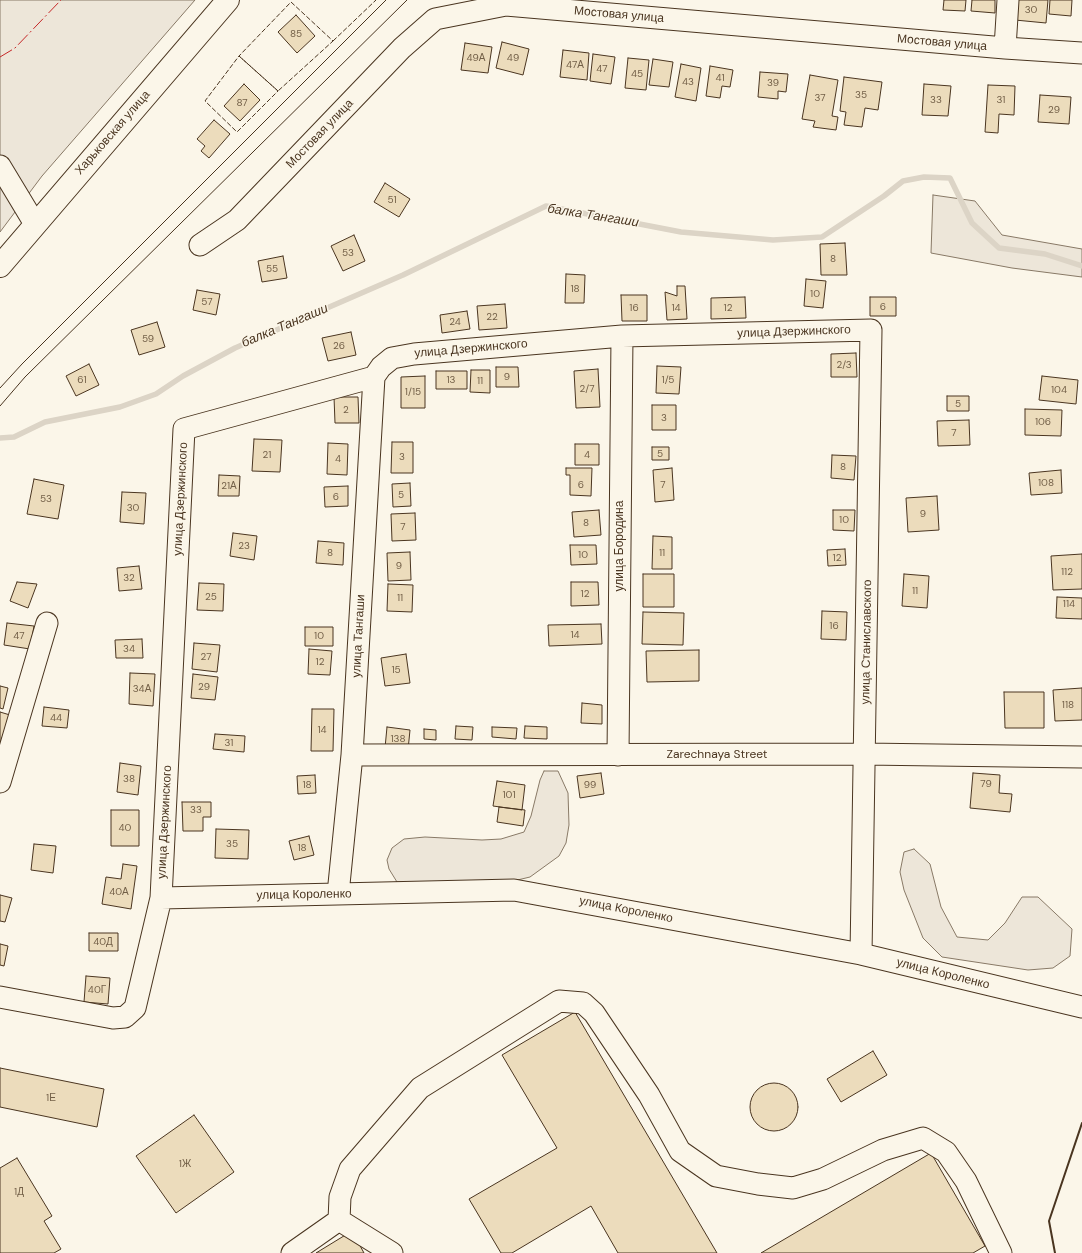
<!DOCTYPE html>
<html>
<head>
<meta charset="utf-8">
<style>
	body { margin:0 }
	canvas { display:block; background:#fbf6e9 }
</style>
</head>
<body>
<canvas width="1082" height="1253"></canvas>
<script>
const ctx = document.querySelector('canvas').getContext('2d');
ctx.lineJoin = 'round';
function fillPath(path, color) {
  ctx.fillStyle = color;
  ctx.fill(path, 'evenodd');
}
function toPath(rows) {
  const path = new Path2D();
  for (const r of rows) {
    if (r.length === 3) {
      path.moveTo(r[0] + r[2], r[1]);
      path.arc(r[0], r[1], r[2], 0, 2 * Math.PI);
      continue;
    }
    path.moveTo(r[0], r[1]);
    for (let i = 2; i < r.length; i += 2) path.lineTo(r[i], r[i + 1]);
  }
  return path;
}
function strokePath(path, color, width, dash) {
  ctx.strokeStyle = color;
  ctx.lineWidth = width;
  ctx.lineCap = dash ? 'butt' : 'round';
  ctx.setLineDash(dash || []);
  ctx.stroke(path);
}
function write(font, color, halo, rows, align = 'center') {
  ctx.font = font + ' "DM Sans",sans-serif';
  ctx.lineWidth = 3;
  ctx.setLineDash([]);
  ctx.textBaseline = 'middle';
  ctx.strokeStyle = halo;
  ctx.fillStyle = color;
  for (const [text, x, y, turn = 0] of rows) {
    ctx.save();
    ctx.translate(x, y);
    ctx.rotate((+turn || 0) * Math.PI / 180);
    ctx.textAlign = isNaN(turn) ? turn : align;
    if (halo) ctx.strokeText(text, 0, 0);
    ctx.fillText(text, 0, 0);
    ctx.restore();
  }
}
const green = toPath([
	[0,0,195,0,42,176,0,232,0,0],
	[933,195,975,201,1002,235,1082,249,1082,277,1012,268,931,253,933,195],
	[544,771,558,771,568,793,569,825,566,843,559,856,530,877,509,882,397,882,389,869,387,860,392,848,404,839,425,837,482,840,501,839,524,832,531,816,540,780,544,771],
	[914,849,930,864,941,907,957,937,988,940,1005,923,1022,897,1038,897,1072,929,1070,956,1053,968,1028,970,942,957,923,938,904,890,900,872,904,852,914,849]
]);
const stream = toPath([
	[0,438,14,437,45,422,120,407,156,394,183,376,235,348,403,275,546,206,681,232,773,240,822,237,884,196,903,181,924,177,950,178,972,223,999,248,1045,254,1082,266]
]);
const building = toPath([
	[944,0,966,0,965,11,943,10,944,0],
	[972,0,995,0,995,13,971,11,972,0],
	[1016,0,1048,0,1046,23,1015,20,1016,0],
	[1050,0,1072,0,1071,16,1049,14,1050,0],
	[296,15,315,36,297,53,278,32,296,15],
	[502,42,529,49,523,75,496,68,502,42],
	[465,43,492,47,488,73,461,70,465,43],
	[563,50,589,53,587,80,560,77,563,50],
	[593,54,615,57,611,84,590,81,593,54],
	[628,58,649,60,646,90,625,88,628,58],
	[653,59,673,62,669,87,649,85,653,59],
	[681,64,701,68,696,101,675,97,681,64],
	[710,66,733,70,730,87,722,86,720,98,706,96,710,66],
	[760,72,788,74,786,92,778,91,778,99,758,97,760,72],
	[810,75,838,80,832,116,838,117,836,130,813,127,815,121,802,119,810,75],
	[844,77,882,82,878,110,865,108,862,127,844,125,846,112,840,111,844,77],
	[244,84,260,100,240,121,224,106,244,84],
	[924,84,951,86,948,116,922,115,924,84],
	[988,85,1015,86,1014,115,999,114,998,133,985,132,988,85],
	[1040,95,1071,97,1069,124,1038,122,1040,95],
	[214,120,230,134,209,158,201,151,205,146,197,139,214,120],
	[385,183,410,199,399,217,374,202,385,183],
	[354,235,365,261,343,271,331,246,354,235],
	[845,243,847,275,821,275,820,244,845,243],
	[283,256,287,278,262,282,258,261,283,256],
	[566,274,585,275,584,303,565,303,566,274],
	[806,279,826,281,823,308,804,306,806,279],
	[677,286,685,286,687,319,667,320,665,292,677,296,677,286],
	[197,290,220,294,216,315,193,310,197,290],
	[621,295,647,295,647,321,622,321,621,295],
	[745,297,746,318,711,319,711,298,745,297],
	[870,297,896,297,896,316,870,316,870,297],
	[505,304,507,328,479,330,477,306,505,304],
	[467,311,470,329,442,333,440,315,467,311],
	[157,322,165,347,139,355,131,330,157,322],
	[351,332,356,355,328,361,322,338,351,332],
	[856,353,857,377,831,377,831,354,856,353],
	[89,364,99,385,76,396,66,376,89,364],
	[657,366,681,367,679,394,656,393,657,366],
	[496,367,518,367,519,387,496,387,496,367],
	[598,369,600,407,576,408,574,371,598,369],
	[471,370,490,370,490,393,470,392,471,370],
	[436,371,467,371,467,389,436,389,436,371],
	[425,376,425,408,401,408,401,377,425,376],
	[1042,376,1078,380,1076,404,1039,400,1042,376],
	[947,396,969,396,969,411,947,411,947,396],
	[334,397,358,397,359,423,335,423,334,397],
	[652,405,676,405,676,430,652,430,652,405],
	[1025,409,1062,410,1061,436,1025,435,1025,409],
	[969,420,970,445,938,446,937,421,969,420],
	[254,439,282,440,280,472,252,471,254,439],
	[392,442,413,442,413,473,391,473,392,442],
	[328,443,348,444,347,475,327,474,328,443],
	[575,444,599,444,599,465,575,465,575,444],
	[652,447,669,447,669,460,652,460,652,447],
	[832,455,856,456,854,480,831,478,832,455],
	[566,468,592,468,591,496,570,495,570,475,566,475,566,468],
	[672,468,674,500,655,502,653,470,672,468],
	[1061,470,1062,493,1031,495,1029,473,1061,470],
	[219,475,240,476,239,496,218,496,219,475],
	[34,479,64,485,58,519,27,514,34,479],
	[410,483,411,506,393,507,392,484,410,483],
	[348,486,348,506,325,507,324,487,348,486],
	[122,492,146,493,144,524,120,522,122,492],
	[937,496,939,530,908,532,906,498,937,496],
	[599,510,601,535,574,537,572,512,599,510],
	[833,510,855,510,854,531,833,530,833,510],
	[415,513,416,540,392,541,391,514,415,513],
	[233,533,257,536,254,560,230,556,233,533],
	[653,536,672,537,672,569,652,569,653,536],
	[318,541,344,543,343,565,316,563,318,541],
	[570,545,596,545,597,564,571,565,570,545],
	[845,549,846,565,828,566,827,550,845,549],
	[410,552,411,580,388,581,387,553,410,552],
	[1082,554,1082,589,1053,590,1051,556,1082,554],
	[139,566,142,589,119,591,117,568,139,566],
	[643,574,674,574,674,607,643,607,643,574],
	[904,574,929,576,927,608,902,606,904,574],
	[17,582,37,584,28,608,10,601,17,582],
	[571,582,598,582,599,605,571,606,571,582],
	[199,583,224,584,223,611,197,610,199,583],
	[388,584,413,585,412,612,387,611,388,584],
	[1057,597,1082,598,1082,619,1056,618,1057,597],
	[822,611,847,612,846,640,821,639,822,611],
	[643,612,684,613,683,645,642,644,643,612],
	[7,623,34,626,30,649,4,645,7,623],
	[601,624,602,644,549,646,548,625,601,624],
	[305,627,333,627,333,646,305,646,305,627],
	[142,639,143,658,116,658,115,640,142,639],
	[194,643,220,645,217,672,192,669,194,643],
	[309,649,332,651,330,675,308,674,309,649],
	[699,650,699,681,647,682,646,651,699,650],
	[406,654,410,683,385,686,381,658,406,654],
	[130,673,155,674,153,706,129,704,130,673],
	[193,674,218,677,215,700,191,698,193,674],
	[0,686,8,688,3,709,0,708,0,686],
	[1082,688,1082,720,1055,721,1053,690,1082,688],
	[1004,692,1044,692,1044,728,1005,728,1004,692],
	[582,703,602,705,602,724,581,723,582,703],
	[44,707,69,710,67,728,42,726,44,707],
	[312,709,334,709,333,751,311,751,312,709],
	[0,712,10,715,0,744,0,712],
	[456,726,473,727,472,740,455,739,456,726],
	[525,726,547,727,547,739,524,738,525,726],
	[387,727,410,730,408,750,385,748,387,727],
	[492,727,517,728,516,739,492,737,492,727],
	[424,729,436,730,436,740,424,739,424,729],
	[215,734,245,736,244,752,213,749,215,734],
	[120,763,141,766,138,795,117,792,120,763],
	[601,773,604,794,580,798,577,776,601,773],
	[973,773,1000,775,999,793,1012,794,1010,812,970,808,973,773],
	[315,775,316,793,298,794,297,776,315,775],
	[497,781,525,785,522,810,493,806,497,781],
	[182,802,211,802,211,817,203,817,203,831,183,831,182,802],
	[499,807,525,810,523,826,497,822,499,807],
	[111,810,139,810,139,846,111,846,111,810],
	[216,829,249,830,248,859,215,858,216,829],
	[309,836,314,855,294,860,289,841,309,836],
	[34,844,56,846,53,873,31,870,34,844],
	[123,864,137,866,131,909,102,904,106,877,121,879,123,864],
	[0,895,12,898,5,922,0,921,0,895],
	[89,933,118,933,118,951,89,951,89,933],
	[0,944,8,946,4,966,0,965,0,944],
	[86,976,110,978,108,1004,84,1002,86,976],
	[575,1012,717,1253,618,1253,591,1206,512,1253,501,1253,469,1199,557,1148,502,1055,575,1012],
	[873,1051,887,1075,841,1102,827,1079,873,1051],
	[0,1068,104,1089,97,1127,0,1107,0,1068],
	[774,1107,24],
	[194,1115,234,1172,176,1213,136,1156,194,1115],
	[931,1153,985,1246,973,1253,761,1253,931,1153],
	[17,1158,52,1216,44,1221,61,1249,54,1253,0,1253,0,1168,17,1158],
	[352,1231,364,1253,316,1253,352,1231]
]);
const minor = toPath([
	[1005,48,1008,0],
	[0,166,35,224],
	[200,245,237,220,402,48,435,19,506,5,1005,48,1082,53],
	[352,755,865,754,1082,757],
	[618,755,622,336],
	[0,782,47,623],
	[338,894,352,755,374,377],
	[161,898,514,890,861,954,1082,1007],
	[0,997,113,1018,125,1017,135,1008,161,898,184,429,374,377,381,367,392,358,414,354,622,336,871,330,861,954],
	[339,1220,340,1197,350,1169,420,1088,559,1001,583,1003,594,1013,649,1095,680,1151,716,1176,758,1184,793,1188,823,1179,883,1150,923,1138,946,1152,966,1181,1001,1253],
	[292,1253,339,1220,392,1253]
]);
const major = toPath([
	[0,266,228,0]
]);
const tram = toPath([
	[0,388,22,364,386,0],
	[0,406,25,377,407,0]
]);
const fence = toPath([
	[291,2,333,41,278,91,239,56,291,2],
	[333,41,376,0],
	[239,56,278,91,237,132,205,101,239,56]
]);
const wall = toPath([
	[1055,1253,1049,1221,1082,1123]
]);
const power = toPath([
	[0,57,15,48,61,0]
]);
const numberNames = [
	["30",1031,10],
	["85",296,34],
	["49А",476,58],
	["49",513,58],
	["47А",575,65],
	["47",602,69],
	["45",637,74],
	["41",720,78],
	["43",688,82],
	["39",773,83],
	["35",861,95],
	["37",820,98],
	["33",936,100],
	["31",1001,100],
	["87",242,103],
	["29",1054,110],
	["51",392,200],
	["53",348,253],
	["8",833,259],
	["55",272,269],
	["18",575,289],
	["10",815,294],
	["57",207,302],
	["6",883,307],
	["16",634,308],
	["14",676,308],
	["12",728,308],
	["22",492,317],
	["24",455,322],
	["59",148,339],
	["26",339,346],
	["2/3",844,365],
	["9",507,377],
	["61",82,380],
	["13",451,380],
	["1/5",668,380],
	["11",480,381],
	["2/7",587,389],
	["104",1059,390],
	["1/15",413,392],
	["5",958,404],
	["2",346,410],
	["3",664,418],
	["106",1043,422],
	["7",954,433],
	["5",660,454],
	["21",267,455],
	["4",587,455],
	["3",402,457],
	["4",338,459],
	["8",843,467],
	["108",1046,483],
	["6",581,485],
	["7",663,485],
	["21А",229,486],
	["5",401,495],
	["6",336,497],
	["53",46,499],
	["30",133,508],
	["9",923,514],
	["10",844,520],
	["8",586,523],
	["7",403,527],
	["23",244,546],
	["8",330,553],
	["11",662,553],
	["10",583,555],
	["12",837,558],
	["9",399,566],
	["112",1067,572],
	["32",129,578],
	["11",915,591],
	["12",585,594],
	["25",211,597],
	["11",400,598],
	["114",1069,604],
	["16",834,626],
	["14",575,635],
	["47",19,636],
	["10",319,636],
	["34",129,649],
	["27",206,657],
	["12",320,662],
	["15",396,670],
	["29",204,687],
	["34А",142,689],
	["118",1068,705],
	["44",56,718],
	["14",322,730],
	["138",398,739],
	["31",229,743],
	["38",129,779],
	["79",986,784],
	["18",307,785],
	["99",590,785],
	["101",509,795],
	["33",196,810],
	["40",125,828],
	["35",232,844],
	["18",302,848],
	["40А",119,892],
	["40Д",103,942],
	["40Г",97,990],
	["1Е",51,1098],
	["1Ж",185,1164],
	["1Д",19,1192]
];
const streetNames = [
	["Мостовая улица",619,15,5],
	["Мостовая улица",942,43,5],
	["Харьковская улица",113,133,-49],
	["Мостовая улица",320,134,-46],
	["улица Дзержинского",794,332,-2],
	["улица Дзержинского",471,349,-5],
	["улица Дзержинского",181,499,-87],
	["улица Бородина",620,546,-90],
	["улица Тангаши",359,636,-87],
	["улица Станиславского",867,642,-89],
	["Zarechnaya Street",717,755],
	["улица Дзержинского",165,822,-87],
	["улица Короленко",304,895,-1],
	["улица Короленко",626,910,11],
	["улица Короленко",943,974,14]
];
const waterNames = [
	["балка Тангаши",593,216,9],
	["балка Тангаши",285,326,-23]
];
fillPath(green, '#ede6d9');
strokePath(green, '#887966', 1);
strokePath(stream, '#dcd4c6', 5.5);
fillPath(building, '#ecdcbc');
strokePath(building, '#4a3520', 1);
strokePath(minor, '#4a3520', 23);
strokePath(major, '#4a3520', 24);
strokePath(minor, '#fbf6e9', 21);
strokePath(major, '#fbf6e9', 22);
strokePath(tram, '#4a3520', 1);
strokePath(fence, '#4a3520', 1, [5, 2]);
strokePath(wall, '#4a3520', 2);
strokePath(power, '#c62828', 1, [14, 3, 2, 3]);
write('10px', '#725f47', null, numberNames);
write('12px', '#4a3520', '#fbf6e9', streetNames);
write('italic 13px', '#4a3520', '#fbf6e9', waterNames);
</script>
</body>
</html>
